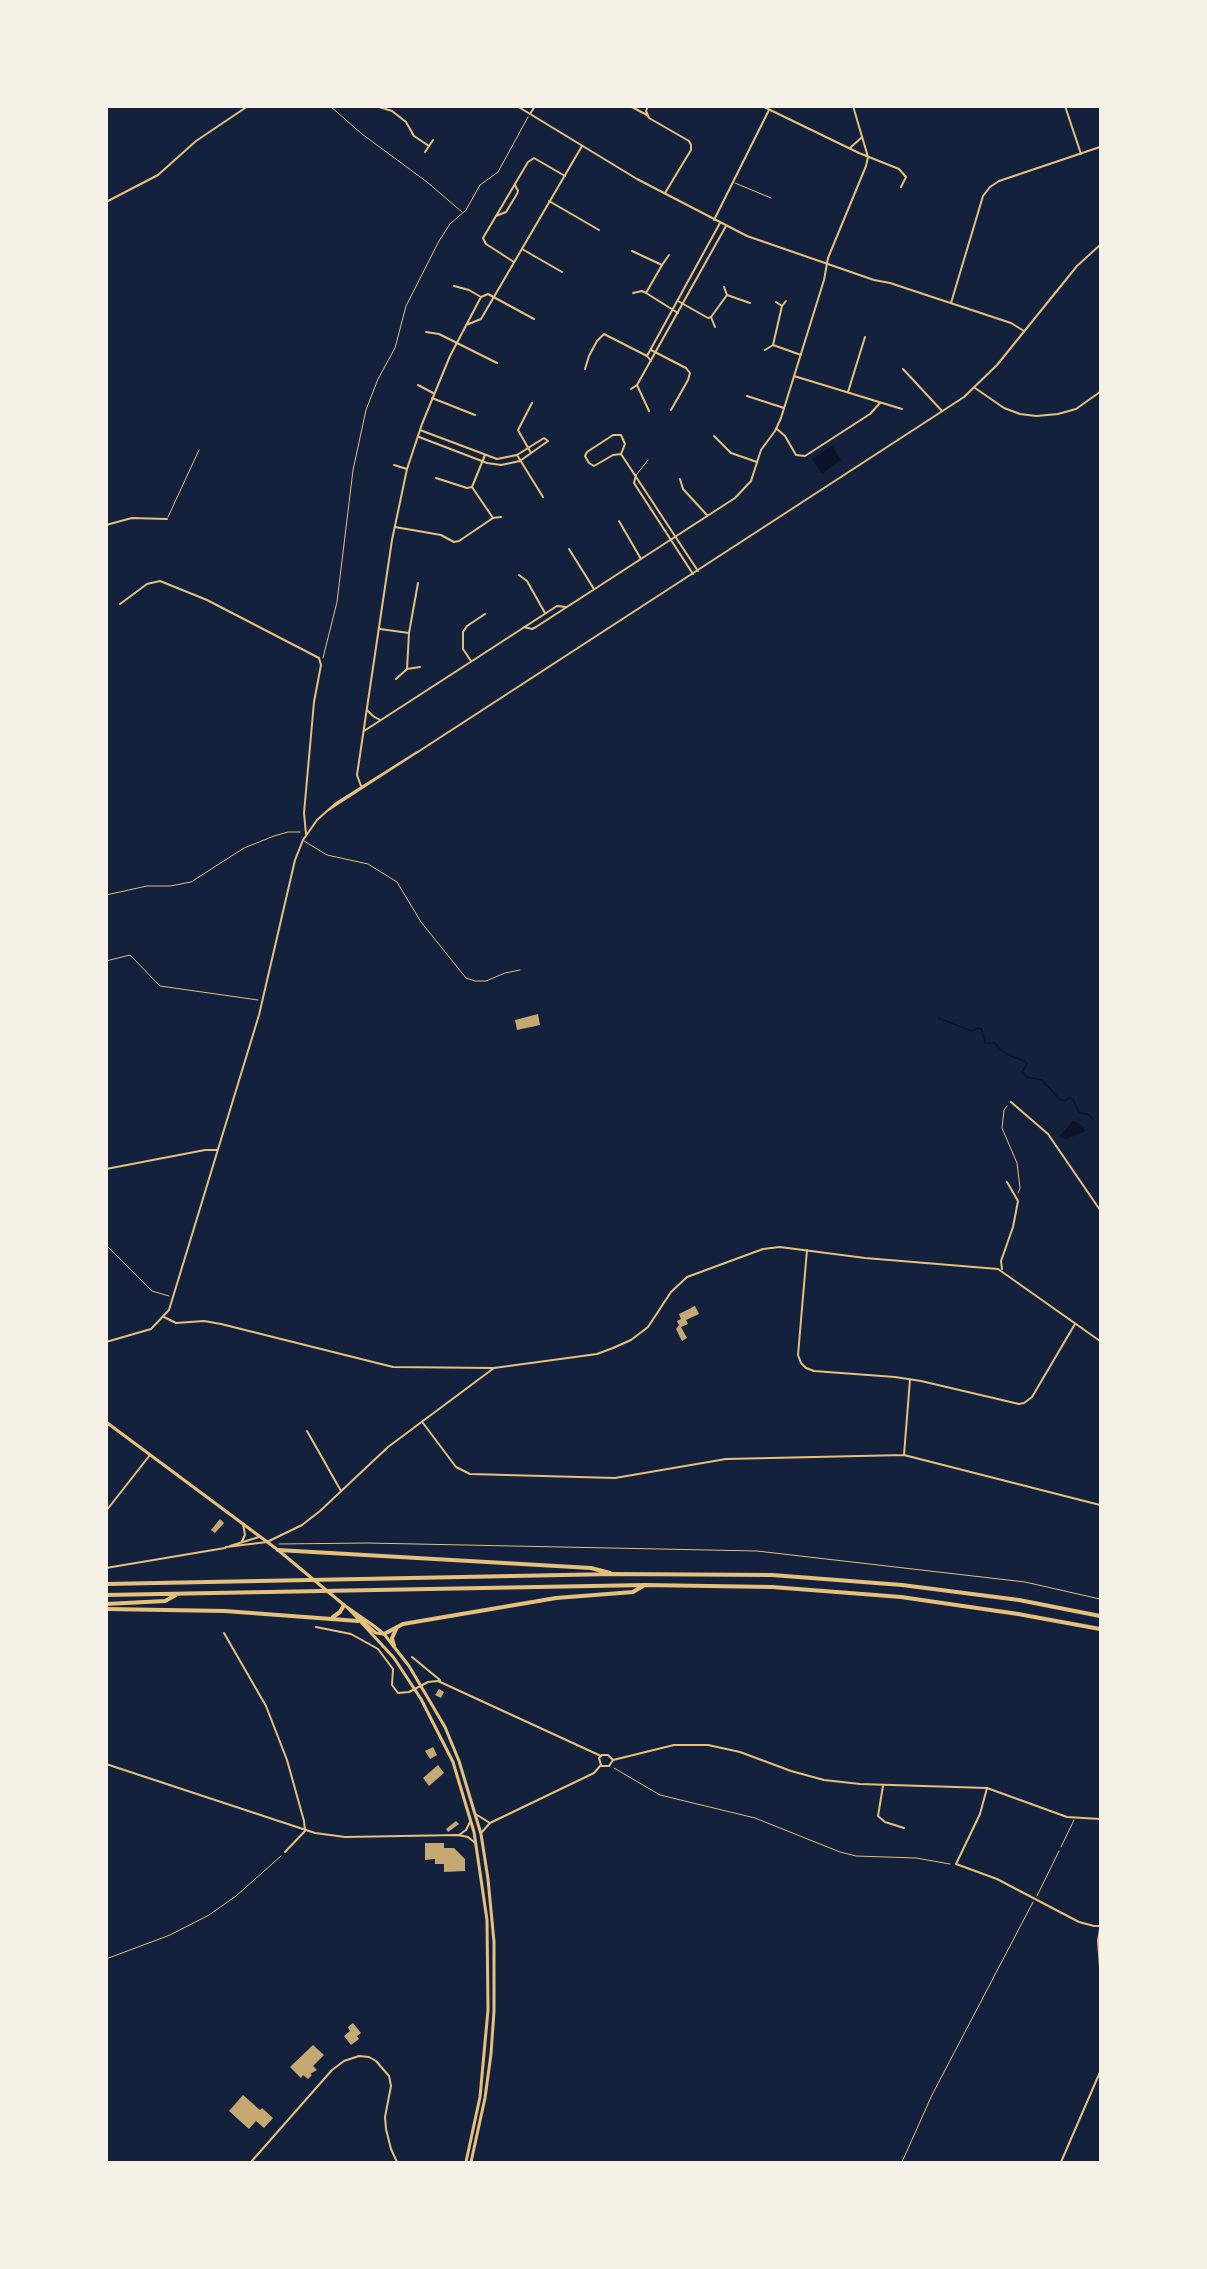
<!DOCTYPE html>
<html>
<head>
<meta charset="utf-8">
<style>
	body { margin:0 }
	#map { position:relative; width:1207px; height:2269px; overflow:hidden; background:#14213d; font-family:"Nunito Sans",sans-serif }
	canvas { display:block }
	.frame { position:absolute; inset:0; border:108px solid #f6f1e7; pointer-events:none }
</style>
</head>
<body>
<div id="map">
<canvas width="1207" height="2269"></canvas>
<div class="frame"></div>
</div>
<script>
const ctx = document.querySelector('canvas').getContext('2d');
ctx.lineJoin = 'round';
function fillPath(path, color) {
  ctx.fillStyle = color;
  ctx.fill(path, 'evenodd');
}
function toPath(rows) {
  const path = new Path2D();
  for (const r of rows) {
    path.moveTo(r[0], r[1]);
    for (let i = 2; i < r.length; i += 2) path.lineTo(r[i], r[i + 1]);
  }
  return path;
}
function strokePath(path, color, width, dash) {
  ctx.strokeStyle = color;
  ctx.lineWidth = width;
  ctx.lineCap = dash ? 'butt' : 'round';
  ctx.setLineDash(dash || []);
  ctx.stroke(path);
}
const water = toPath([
	[832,446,841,460,822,474,812,459],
	[1073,1121,1082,1125,1085,1130,1084,1132,1066,1139,1059,1137]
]);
const stream = toPath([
	[938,1018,972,1031,978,1028,982,1030,985,1043,994,1043,1006,1054,1024,1061,1027,1064,1022,1072,1027,1077,1042,1080,1059,1099,1064,1101,1070,1098,1073,1100,1079,1112,1089,1115,1093,1119]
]);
const building = toPath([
	[538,1014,540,1025,517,1030,515,1020],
	[695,1306,699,1314,686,1320,688,1324,681,1327,687,1338,682,1341,676,1329,679,1325,677,1321,681,1319,679,1314],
	[220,1519,224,1523,215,1533,211,1530],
	[439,1689,444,1692,441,1698,435,1695],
	[433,1747,437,1755,430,1759,425,1751],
	[438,1765,444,1773,429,1786,423,1778],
	[456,1821,459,1824,448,1832,446,1829],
	[425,1843,444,1843,444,1848,454,1848,465,1859,465,1871,444,1872,444,1864,435,1864,435,1859,425,1860],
	[353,2023,361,2033,357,2036,359,2039,351,2045,344,2036,350,2031,348,2027],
	[313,2045,324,2055,313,2066,317,2070,310,2074,312,2075,308,2079,303,2075,301,2078,290,2067],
	[243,2095,260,2110,262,2108,273,2118,264,2128,256,2121,249,2129,229,2111]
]);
const path = toPath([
	[330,106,362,134,427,182,462,212],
	[323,658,337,602,353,470,366,410,378,379,395,348,406,306,439,241,450,224,466,210,480,185,498,172,528,117],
	[106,895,147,886,170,886,191,882,244,848,274,836,288,832,300,832],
	[106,961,130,955,160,986,258,1000],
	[1007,1106,1004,1110,1002,1128,1017,1163,1020,1188,1018,1193],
	[106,1245,152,1291,169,1296],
	[279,1544,367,1543,757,1551,1025,1582,1100,1599],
	[614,1768,660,1795,755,1818,840,1852,856,1856,916,1858,950,1864],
	[1037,1896,1059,1851],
	[106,1959,170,1935,209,1915,236,1896,281,1856],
	[902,2162,932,2095,1033,1902]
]);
const service = toPath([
	[735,183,771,198],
	[637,474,648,460],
	[168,517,199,450],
	[304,841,327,855,368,864,397,882,421,922,466,978,475,981,486,981,505,973,520,970],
	[1061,1847,1074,1820]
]);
const minor = toPath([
	[376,106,392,111,401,118,406,122,414,136,429,146],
	[630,106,647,115],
	[648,106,646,111,649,118,689,141,691,145,691,150,665,193],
	[762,106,859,153,899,169,906,177,901,187],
	[1065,106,1081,154],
	[530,114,535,106],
	[850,148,861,138],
	[425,152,433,140],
	[549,201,599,230],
	[106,202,158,175,196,141,248,106],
	[496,216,506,212,517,194,518,191,515,185],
	[714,220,769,110],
	[522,249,562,272],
	[632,251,662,265,646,293,678,313],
	[514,262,486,244,483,238,528,162,534,158,565,176],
	[662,265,669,255],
	[454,286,469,290,481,297],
	[724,287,727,295],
	[633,293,642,291,646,293],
	[678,301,708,318,711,317,715,327],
	[786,301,782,306,773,345,801,355],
	[776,302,782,306],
	[951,303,983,196,990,187,999,181,1100,147],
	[711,317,727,295,750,303],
	[466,325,481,319,582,146],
	[426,332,439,334,497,363],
	[651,350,686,368,690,373,688,380,671,410],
	[765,350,773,345],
	[647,356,720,223],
	[585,369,589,356,597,341,604,334,647,356,651,361],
	[903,369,942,411],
	[794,376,902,409],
	[418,385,433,393],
	[975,388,1004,408,1020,414,1036,416,1058,414,1076,409,1100,392],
	[631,389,637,385],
	[848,392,865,337],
	[747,396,784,408],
	[432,398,475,415],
	[649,411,637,385,726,226],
	[777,429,785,436,796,455,805,456,870,414,880,403],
	[714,436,731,453,757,462],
	[419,437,487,463,501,465,520,461,548,441,544,438,517,455,497,459,420,430],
	[531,453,518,430,532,403],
	[621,454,613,455,594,466,589,463,585,456,587,452,613,435,621,435,625,444,621,454,698,571],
	[517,455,543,497],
	[394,465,407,469],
	[636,475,634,483,693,574],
	[436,478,467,488,472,487],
	[680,479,683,489,707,515],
	[472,487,485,455],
	[493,518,501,517],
	[619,521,641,559],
	[106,525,132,518,167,519],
	[395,527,441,535,454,542,459,541,493,518,472,487],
	[569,549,594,589],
	[519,575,527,581,545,613],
	[120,604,147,584,160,581,207,600,319,658,321,665,314,702,304,813,306,834],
	[524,627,532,629,536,627,735,498,751,481,761,450,775,431,781,418,824,280,828,258,866,166,868,157,853,106],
	[380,629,409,633],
	[471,661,463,649,463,632,467,626,485,614],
	[407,669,409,633,418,583],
	[396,679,407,669,420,667],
	[367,710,373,716,380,720],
	[364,731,557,606,566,607],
	[361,786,357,775,392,540,407,469,422,424,450,356,481,297,488,294,534,319],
	[1011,1102,1048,1134,1100,1210],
	[106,1169,205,1150,217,1150],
	[807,1250,798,1355,801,1363,806,1368,814,1371,895,1377,921,1381,1019,1404,1024,1403,1032,1397,1075,1324],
	[1002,1269,1001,1261,1013,1227,1018,1201,1007,1182],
	[164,1317,176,1323,204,1321,221,1324,393,1367,494,1368,597,1354,613,1348,631,1340,648,1327,671,1292,687,1277,763,1249,780,1247,865,1258,998,1269,1100,1341],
	[423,1423,456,1467,470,1474,615,1478,726,1459,904,1455,1100,1505],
	[307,1431,341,1491],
	[904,1455,910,1379],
	[106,1511,150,1455],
	[242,1541,245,1535,243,1524],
	[230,1546,259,1537],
	[226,1547,267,1542,302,1525,320,1511,388,1447,494,1368],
	[106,1568,225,1548],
	[316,1627,351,1634,378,1649,393,1669,392,1685,398,1693,409,1692,428,1682,438,1681,601,1756],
	[224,1633,266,1706,287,1760,304,1821,305,1831,285,1852],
	[412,1657,440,1680],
	[883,1786,878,1816,885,1822,904,1828],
	[987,1788,980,1814,956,1864,997,1879,1079,1922,1094,1926,1100,1926],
	[1100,1929,1098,1941,1100,1967],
	[251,2162,332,2070,344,2061,359,2056,369,2057,376,2061,389,2076,391,2086,385,2117,386,2129,391,2149,397,2162],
	[1061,2162,1100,2072]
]);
const tertiary = toPath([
	[517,106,637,179,747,236,874,280,890,283,1011,323,1024,331],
	[327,811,964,397,997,365,1077,266,1100,245],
	[106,1342,151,1329,169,1310,259,1015,295,860,303,840,317,820,336,803,417,752],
	[613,1760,674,1745,708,1745,740,1752,791,1771,824,1780,860,1784,987,1788,1067,1817,1100,1819],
	[106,1764,315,1833,345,1837,458,1835,468,1837,474,1842],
	[601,1765,599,1758,602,1755,608,1755,613,1760],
	[602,1766,609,1766,613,1760],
	[477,1815,490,1823],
	[481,1833,490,1823,594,1773,601,1765],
	[459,1835,466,1830,470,1822]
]);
const secondary = toPath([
	[106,1422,278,1550,344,1605,374,1626,384,1634,409,1666,445,1727,459,1761,481,1834,488,1879,494,1942,494,2011,491,2054,485,2098,471,2162],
	[348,1608,394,1658,421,1699,453,1762,474,1832,487,1920,488,2010,480,2097,466,2162],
	[354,1614,376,1633,383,1634]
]);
const motorway = toPath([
	[278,1550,591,1568,610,1573],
	[106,1584,614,1574,772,1575,902,1585,1019,1600,1100,1616],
	[106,1595,645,1585,772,1587,901,1597,1018,1614,1100,1629],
	[106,1604,165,1601,176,1595],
	[106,1609,225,1611,358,1621],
	[333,1617,340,1612,344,1605],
	[384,1634,403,1624,556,1598,633,1592,643,1586],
	[394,1646,392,1638,397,1627]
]);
fillPath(water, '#0b132b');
strokePath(stream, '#0b132b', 1.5);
fillPath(building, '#c6a872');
strokePath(path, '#e5c07b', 1);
strokePath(service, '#e5c07b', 1);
strokePath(minor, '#e5c07b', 2);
strokePath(tertiary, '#e5c07b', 2);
strokePath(secondary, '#e5c07b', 3);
strokePath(motorway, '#e5c07b', 4);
</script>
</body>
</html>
